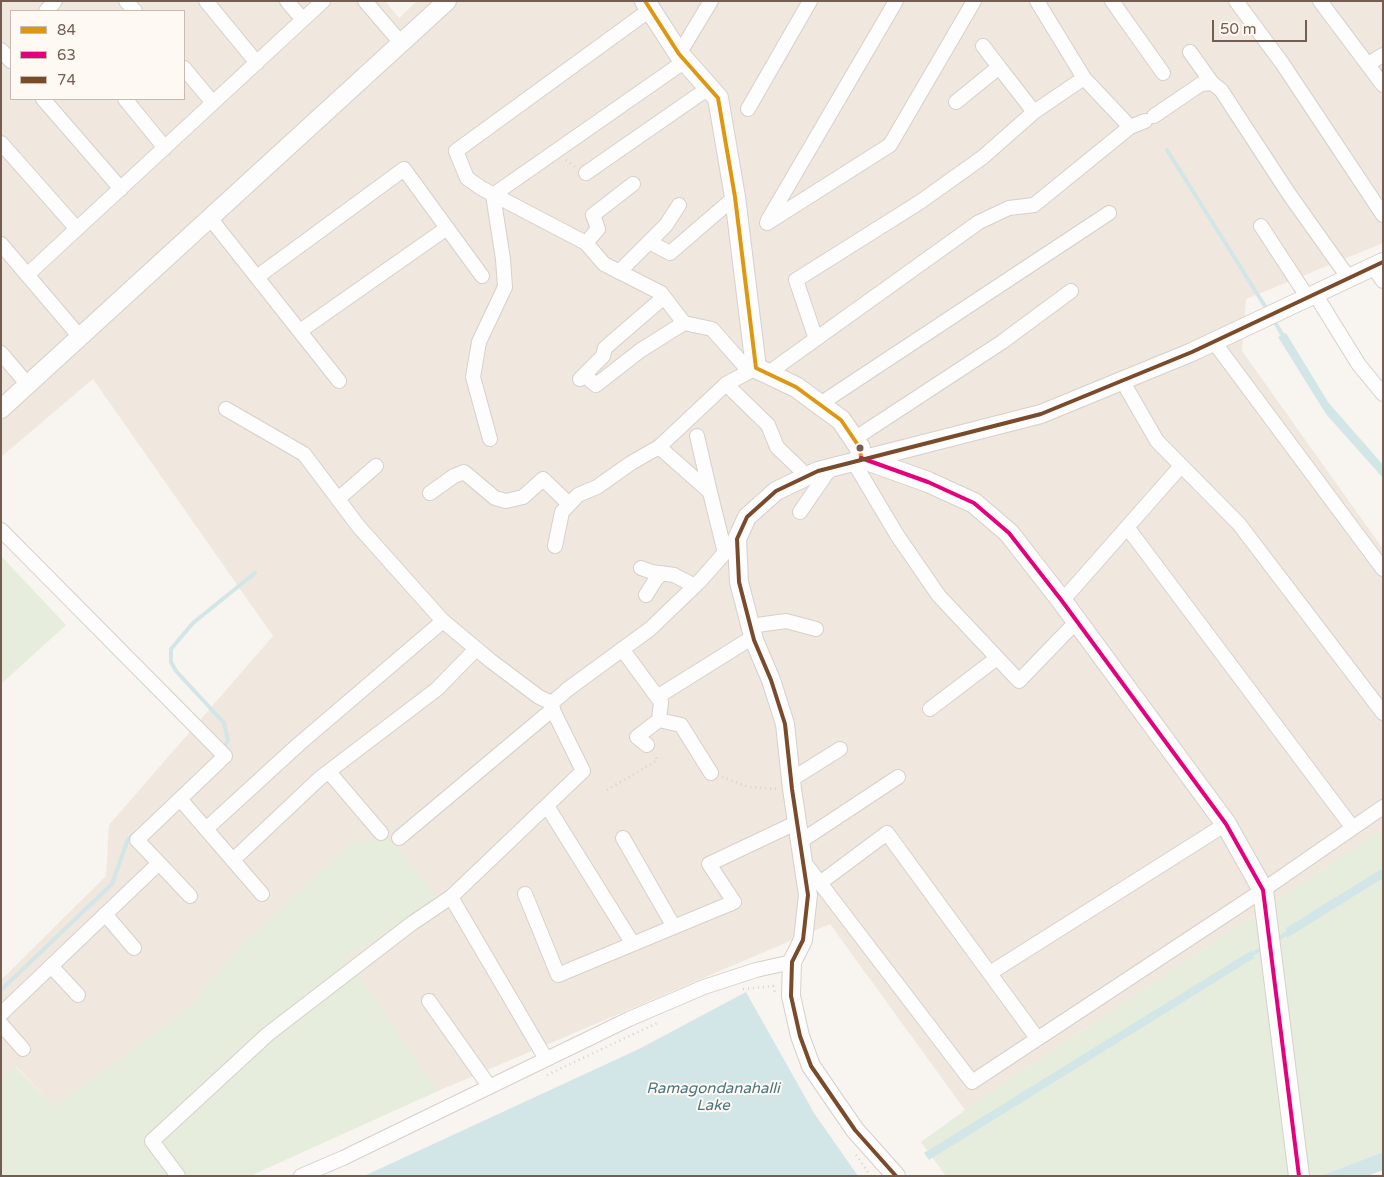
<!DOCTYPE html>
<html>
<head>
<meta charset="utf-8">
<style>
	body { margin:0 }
	#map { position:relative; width:1384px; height:1177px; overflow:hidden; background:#f8f4f0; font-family:"Varela Round",sans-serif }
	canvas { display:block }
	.frame { position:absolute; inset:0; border:2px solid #755c51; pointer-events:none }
	.legend { position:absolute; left:10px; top:10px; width:175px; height:90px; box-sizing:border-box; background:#fef9f3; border:1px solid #c7bab2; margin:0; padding:6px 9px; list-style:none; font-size:15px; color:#755c51 }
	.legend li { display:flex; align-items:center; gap:10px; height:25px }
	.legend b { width:25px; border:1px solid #c7bab2 }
	.scale { position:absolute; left:1212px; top:20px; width:95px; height:22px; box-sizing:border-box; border:2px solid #755c51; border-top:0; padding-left:6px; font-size:15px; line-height:18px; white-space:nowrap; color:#755c51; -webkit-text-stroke:4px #fef9f3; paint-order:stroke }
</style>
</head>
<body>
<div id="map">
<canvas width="1384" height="1177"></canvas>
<div class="frame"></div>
<ul class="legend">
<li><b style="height:6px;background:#dd9710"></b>84</li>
<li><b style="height:6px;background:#e5007d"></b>63</li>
<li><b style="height:6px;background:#7a4b2a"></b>74</li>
</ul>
<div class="scale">50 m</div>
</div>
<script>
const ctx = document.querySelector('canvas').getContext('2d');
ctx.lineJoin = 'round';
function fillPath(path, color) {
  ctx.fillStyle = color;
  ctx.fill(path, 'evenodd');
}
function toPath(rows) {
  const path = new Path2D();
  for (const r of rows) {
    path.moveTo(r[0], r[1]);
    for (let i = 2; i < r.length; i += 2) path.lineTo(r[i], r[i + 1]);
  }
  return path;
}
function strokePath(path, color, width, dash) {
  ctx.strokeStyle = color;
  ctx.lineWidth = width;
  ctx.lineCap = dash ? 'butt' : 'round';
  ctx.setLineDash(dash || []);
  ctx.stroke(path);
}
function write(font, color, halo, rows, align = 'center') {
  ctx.font = font + ' "Varela Round",sans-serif';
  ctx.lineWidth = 4;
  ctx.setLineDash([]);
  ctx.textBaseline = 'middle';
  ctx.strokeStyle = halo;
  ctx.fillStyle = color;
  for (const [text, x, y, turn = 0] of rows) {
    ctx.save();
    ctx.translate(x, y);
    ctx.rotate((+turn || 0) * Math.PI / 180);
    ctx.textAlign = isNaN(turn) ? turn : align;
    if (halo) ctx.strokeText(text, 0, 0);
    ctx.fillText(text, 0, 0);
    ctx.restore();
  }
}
const residential = toPath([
	[1,1,385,1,399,18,417,1,1383,1,1383,243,1246,299,1242,351,1383,549,1383,829,965,1110,830,924,438,1091,346,958,438,898,353,842,245,942,184,1012,54,1107,16,1066,1,1079,1,980,106,876,109,825,273,636,93,379,1,457],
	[11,11,184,11,184,99,11,99]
]);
const green = toPath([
	[1,556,66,625,1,684],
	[1383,829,1383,1152,1320,1176,946,1176,921,1142,965,1110],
	[389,838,438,898,346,958,438,1091,250,1176,1,1176,1,1079,15,1066,54,1107,184,1012,245,942,353,842]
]);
const water = toPath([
	[1286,333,1328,402,1383,465,1383,478,1326,414,1278,337],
	[1383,868,1383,878,1287,938,1286,928],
	[1252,950,1254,958,929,1160,924,1153],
	[746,992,814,1113,858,1176,364,1176,639,1049],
	[1383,1152,1383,1170,1367,1176,1320,1176]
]);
const stream = toPath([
	[1167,150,1268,311],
	[1273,319,1285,339],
	[222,750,228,741,224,723,176,671,171,662,171,649,193,623,255,573],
	[1276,940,1289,932],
	[1248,957,1264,947],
	[1,990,112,884,128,839,134,834]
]);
const path = toPath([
	[566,160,575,167],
	[722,777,749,787,778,789],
	[607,790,653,763,657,760,654,754],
	[743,989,773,986,775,992],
	[547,1075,657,1023],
	[856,1155,871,1176]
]);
const minor = toPath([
	[126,1,135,11],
	[206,1,257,63],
	[287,1,303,20],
	[365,1,401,43],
	[1112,1,1163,73],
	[1236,1,1282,63,1383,215],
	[1320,1,1383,85],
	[651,9,456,151,467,178,481,188,586,243,604,264,661,293,684,323,712,329,749,371],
	[46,11,55,1],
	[983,46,999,67],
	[1,50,11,61],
	[1190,52,1212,83],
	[679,54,711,1],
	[1368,64,1383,55],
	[184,68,213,103],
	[43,99,121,189],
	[125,99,165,148],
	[956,102,999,67,1034,112],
	[748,109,810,1],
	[1154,116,1201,84,1212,83,1221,90,1289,194,1348,277],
	[1130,127,1145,121],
	[1,143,77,229],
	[586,173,710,87],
	[493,195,685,61],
	[210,218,339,381],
	[768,220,896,1],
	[767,223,890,145,974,1],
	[1261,226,1308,298],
	[649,242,670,253,735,197],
	[586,243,598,229,593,215,633,184],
	[1,244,80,337],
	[1373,266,1383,281],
	[619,272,666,225,679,205],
	[27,275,323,1],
	[257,277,404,169,482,276],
	[1315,294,1359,365,1383,394],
	[300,331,447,228],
	[816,339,796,280,920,202,983,157,1034,112,1084,78],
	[1214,342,1383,569],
	[1,353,28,385],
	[756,368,726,384,768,425,777,447,807,476],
	[767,374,979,222,1009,208,1034,205,1130,127,1084,78,1037,1],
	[584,375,596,385,641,350,684,323],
	[580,379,603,356,605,348,664,297],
	[1123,382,1157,441,1239,524,1383,713],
	[820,404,1109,213],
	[226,409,304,454,359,527,443,621,491,661,539,697,552,703,568,689,650,629,699,582,737,539],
	[697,436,710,492],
	[490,439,473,377,479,342,505,287,503,259,493,195],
	[854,439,1002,342,1071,291],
	[853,461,897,535,939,596,1019,681,1077,621],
	[430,493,454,476,464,472,495,498,506,501,523,497,543,479,569,504],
	[338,499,376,466],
	[800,512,831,467],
	[1127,527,1352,827],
	[1,530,225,756,137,840,159,863,1,1014],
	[555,546,562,512,578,495,597,487,631,463,659,447],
	[725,553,710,492,659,447,726,384],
	[641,568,652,572,674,575,695,586],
	[646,595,656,579,662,573],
	[1062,601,1181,466],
	[750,626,786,621,816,629],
	[622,649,661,702,659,720,681,725,711,773],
	[657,697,753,637],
	[930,709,997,658],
	[647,745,637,737,659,720],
	[329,772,381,833],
	[792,779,840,749],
	[180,799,262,894],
	[547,806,633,944],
	[206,829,299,744,443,621],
	[399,838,553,709],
	[623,838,674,927],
	[801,841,898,777],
	[233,860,320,778,437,689,476,649],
	[804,862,972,1082,1263,890,1383,807],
	[159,863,190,896],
	[820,883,887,833,1037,1038],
	[525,894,558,975,734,902,709,864,798,822],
	[105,914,134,948],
	[51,966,78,995],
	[990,973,1226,824],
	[429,1001,489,1086],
	[1,1024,23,1049],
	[546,1059,451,897,583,771,549,702],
	[178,1176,152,1141,268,1034,411,924,451,897],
	[301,1176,343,1158,629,1019,704,987,756,970,792,962]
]);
const tertiary = toPath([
	[1,409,447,1],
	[896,1176,855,1130,811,1066,800,1036,791,996,792,962,803,940,808,895,792,789,785,724,771,680,754,640,739,582,737,539,747,517,776,491,818,471,1041,414,1192,352,1383,262]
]);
const secondary = toPath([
	[645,1,679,54,718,98,735,197,756,368,796,387,841,420,860,448,861,458,928,482,974,503,1009,533,1062,601,1226,824,1263,890,1299,1176]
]);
const bus1 = toPath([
	[645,1,679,54,718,98,735,197,756,368,796,387,841,420,860,448,861,458]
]);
const bus2 = toPath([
	[861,458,928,482,974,503,1009,533,1062,601,1226,824,1263,890,1299,1176]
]);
const bus3 = toPath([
	[896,1176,855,1130,811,1066,800,1036,791,996,792,962,803,940,808,895,792,789,785,724,771,680,754,640,739,582,737,539,747,517,776,491,818,471,1041,414,1192,352,1383,262]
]);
const markers = [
	[860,448,4.5,"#755c51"]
];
const waterNames = [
	["Ramagondanahalli",713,1089],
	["Lake",713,1106]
];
fillPath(residential, '#f0e7de');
fillPath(green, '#e6eddc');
fillPath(water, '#d2e6e8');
strokePath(stream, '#d2e6e8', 4);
strokePath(minor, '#d6d0cb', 16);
strokePath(tertiary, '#d6d0cb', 20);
strokePath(secondary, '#d6d0ca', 22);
strokePath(path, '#d8d2ce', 2.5, [1, 4]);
strokePath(minor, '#fefdfd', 14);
strokePath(tertiary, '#fefdfd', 18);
strokePath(secondary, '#fefdfd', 20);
strokePath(bus1, '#dd9710', 4);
strokePath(bus2, '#e5007d', 4);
strokePath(bus3, '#7a4b2a', 4);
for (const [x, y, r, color] of markers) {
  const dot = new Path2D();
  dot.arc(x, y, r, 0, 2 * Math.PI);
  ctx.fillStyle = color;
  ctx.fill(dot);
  strokePath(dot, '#fef9f3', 2);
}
write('italic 15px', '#48777f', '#fef9f3', waterNames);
</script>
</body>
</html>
